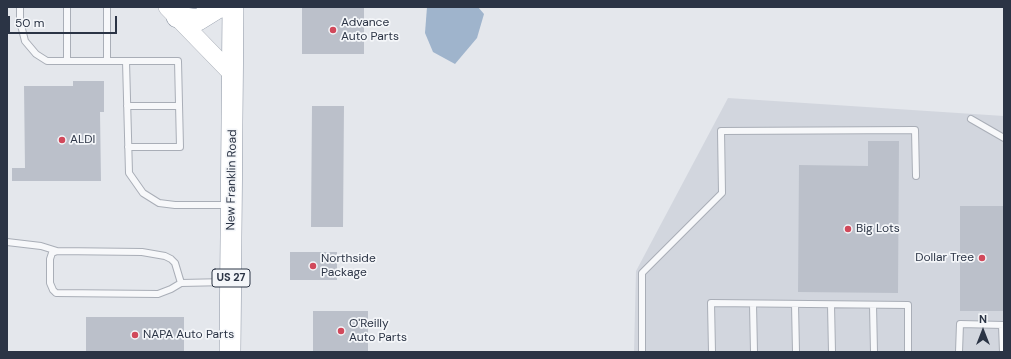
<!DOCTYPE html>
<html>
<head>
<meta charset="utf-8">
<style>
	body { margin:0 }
	#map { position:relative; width:1011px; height:359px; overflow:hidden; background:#e4e7ec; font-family:"DM Sans",sans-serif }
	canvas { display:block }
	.frame { position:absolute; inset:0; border:8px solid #2b3445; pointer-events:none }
	.north { position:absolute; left:963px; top:311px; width:40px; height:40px; -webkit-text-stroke:3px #f4f6f9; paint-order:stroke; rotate:0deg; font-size:11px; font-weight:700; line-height:16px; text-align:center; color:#2b3445 }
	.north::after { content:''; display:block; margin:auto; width:14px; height:18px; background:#2b3445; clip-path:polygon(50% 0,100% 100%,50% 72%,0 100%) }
	.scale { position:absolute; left:8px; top:16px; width:109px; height:18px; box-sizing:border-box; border:2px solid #2b3445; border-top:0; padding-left:5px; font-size:12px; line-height:14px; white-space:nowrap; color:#2b3445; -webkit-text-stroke:3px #f4f6f9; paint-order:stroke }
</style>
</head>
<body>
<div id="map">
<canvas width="1011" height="359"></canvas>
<div class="frame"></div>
<div class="north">N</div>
<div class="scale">50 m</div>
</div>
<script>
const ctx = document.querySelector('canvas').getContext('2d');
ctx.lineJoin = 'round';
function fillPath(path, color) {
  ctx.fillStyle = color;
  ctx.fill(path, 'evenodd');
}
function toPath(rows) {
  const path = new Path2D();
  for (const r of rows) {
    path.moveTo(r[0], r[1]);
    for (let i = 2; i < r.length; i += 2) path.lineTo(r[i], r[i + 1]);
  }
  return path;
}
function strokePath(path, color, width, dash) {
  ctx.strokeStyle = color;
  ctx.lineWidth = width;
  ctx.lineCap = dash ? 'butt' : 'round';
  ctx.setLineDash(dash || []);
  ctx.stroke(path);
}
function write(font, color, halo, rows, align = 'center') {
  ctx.font = font + ' "DM Sans",sans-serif';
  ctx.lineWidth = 3.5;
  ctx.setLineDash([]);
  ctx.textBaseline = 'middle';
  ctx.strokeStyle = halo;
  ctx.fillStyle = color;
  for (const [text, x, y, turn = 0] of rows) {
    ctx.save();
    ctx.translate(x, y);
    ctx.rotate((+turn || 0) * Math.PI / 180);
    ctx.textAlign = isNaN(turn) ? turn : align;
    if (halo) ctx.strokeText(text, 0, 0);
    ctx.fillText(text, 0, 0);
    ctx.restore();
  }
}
const built = toPath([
	[728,98,1004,116,1004,352,634,352,636,271]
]);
const water = toPath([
	[427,7,478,7,484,14,477,38,455,64,433,52,425,33]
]);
const building = toPath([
	[302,7,364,7,364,54,302,54],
	[73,81,104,81,104,112,100,112,101,181,12,181,12,168,25,168,24,86,73,86],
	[312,106,344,106,343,227,311,227],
	[868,141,899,141,898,293,798,292,799,165,868,166],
	[960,206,1004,206,1004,311,960,311],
	[290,252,337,252,337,280,290,280],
	[313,311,368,311,368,352,313,352],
	[86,317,184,317,184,352,86,352]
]);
const lane = toPath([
	[20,7,20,21,25,41,36,54,47,61,178,61,180,147,128,147],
	[67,7,67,61],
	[107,7,107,61],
	[126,61,129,173,143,193,159,203,175,205,228,205],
	[127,106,179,106],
	[971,119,1004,138],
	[7,242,41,246,57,251],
	[181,283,175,263,171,259,165,256,142,252,57,251,52,253,50,259,50,283,53,290,56,293,158,294,171,289,181,283,227,282],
	[753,304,754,352],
	[795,304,796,352],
	[831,305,832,352],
	[873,305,874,352],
	[1002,325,1003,352],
	[642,352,642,273,722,193,721,131,915,130,916,176],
	[712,352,711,303,908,305,908,352],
	[959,352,960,324,1004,325]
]);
const secondary = toPath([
	[167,7,232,74]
]);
const highway = toPath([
	[177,17,198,20,219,7],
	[230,352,233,7]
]);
const markers = [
	[333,30,4,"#d1495b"],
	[62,140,4,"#d1495b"],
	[848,229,4,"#d1495b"],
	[982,258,4,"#d1495b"],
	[313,266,4,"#d1495b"],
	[341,331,4,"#d1495b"],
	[135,335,4,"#d1495b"]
];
const shields = [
	[231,278,38]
];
const shieldNames = [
	["US 27",231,278]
];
const poiNames = [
	["Advance",341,23],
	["Auto Parts",341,37],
	["ALDI",70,140],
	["Big Lots",856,229],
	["Dollar Tree",974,258,"right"],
	["Northside",321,259],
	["Package",321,273],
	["O'Reilly",349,324],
	["Auto Parts",349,338],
	["NAPA Auto Parts",143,335]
];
const streetNames = [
	["New Franklin Road",232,180,-89]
];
fillPath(built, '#d2d6de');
fillPath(water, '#9fb4cc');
fillPath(building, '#bbc0ca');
strokePath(lane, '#a9aeb7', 8);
strokePath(secondary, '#a9aeb7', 18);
strokePath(highway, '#8b94a3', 22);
strokePath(lane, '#f7f8fa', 6);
strokePath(secondary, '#fff', 17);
strokePath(highway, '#fff', 21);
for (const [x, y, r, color] of markers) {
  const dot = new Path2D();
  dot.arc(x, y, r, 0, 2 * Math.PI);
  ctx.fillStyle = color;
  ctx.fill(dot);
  strokePath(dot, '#f4f6f9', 1.5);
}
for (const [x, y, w] of shields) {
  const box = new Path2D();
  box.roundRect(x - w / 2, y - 9, w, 18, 3);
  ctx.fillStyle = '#f4f6f9';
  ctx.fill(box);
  strokePath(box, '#2b3445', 1);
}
write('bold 11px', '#2b3445', null, shieldNames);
write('12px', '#2b3445', '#f4f6f9', poiNames, 'left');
write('12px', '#2b3445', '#f4f6f9', streetNames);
</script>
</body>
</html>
